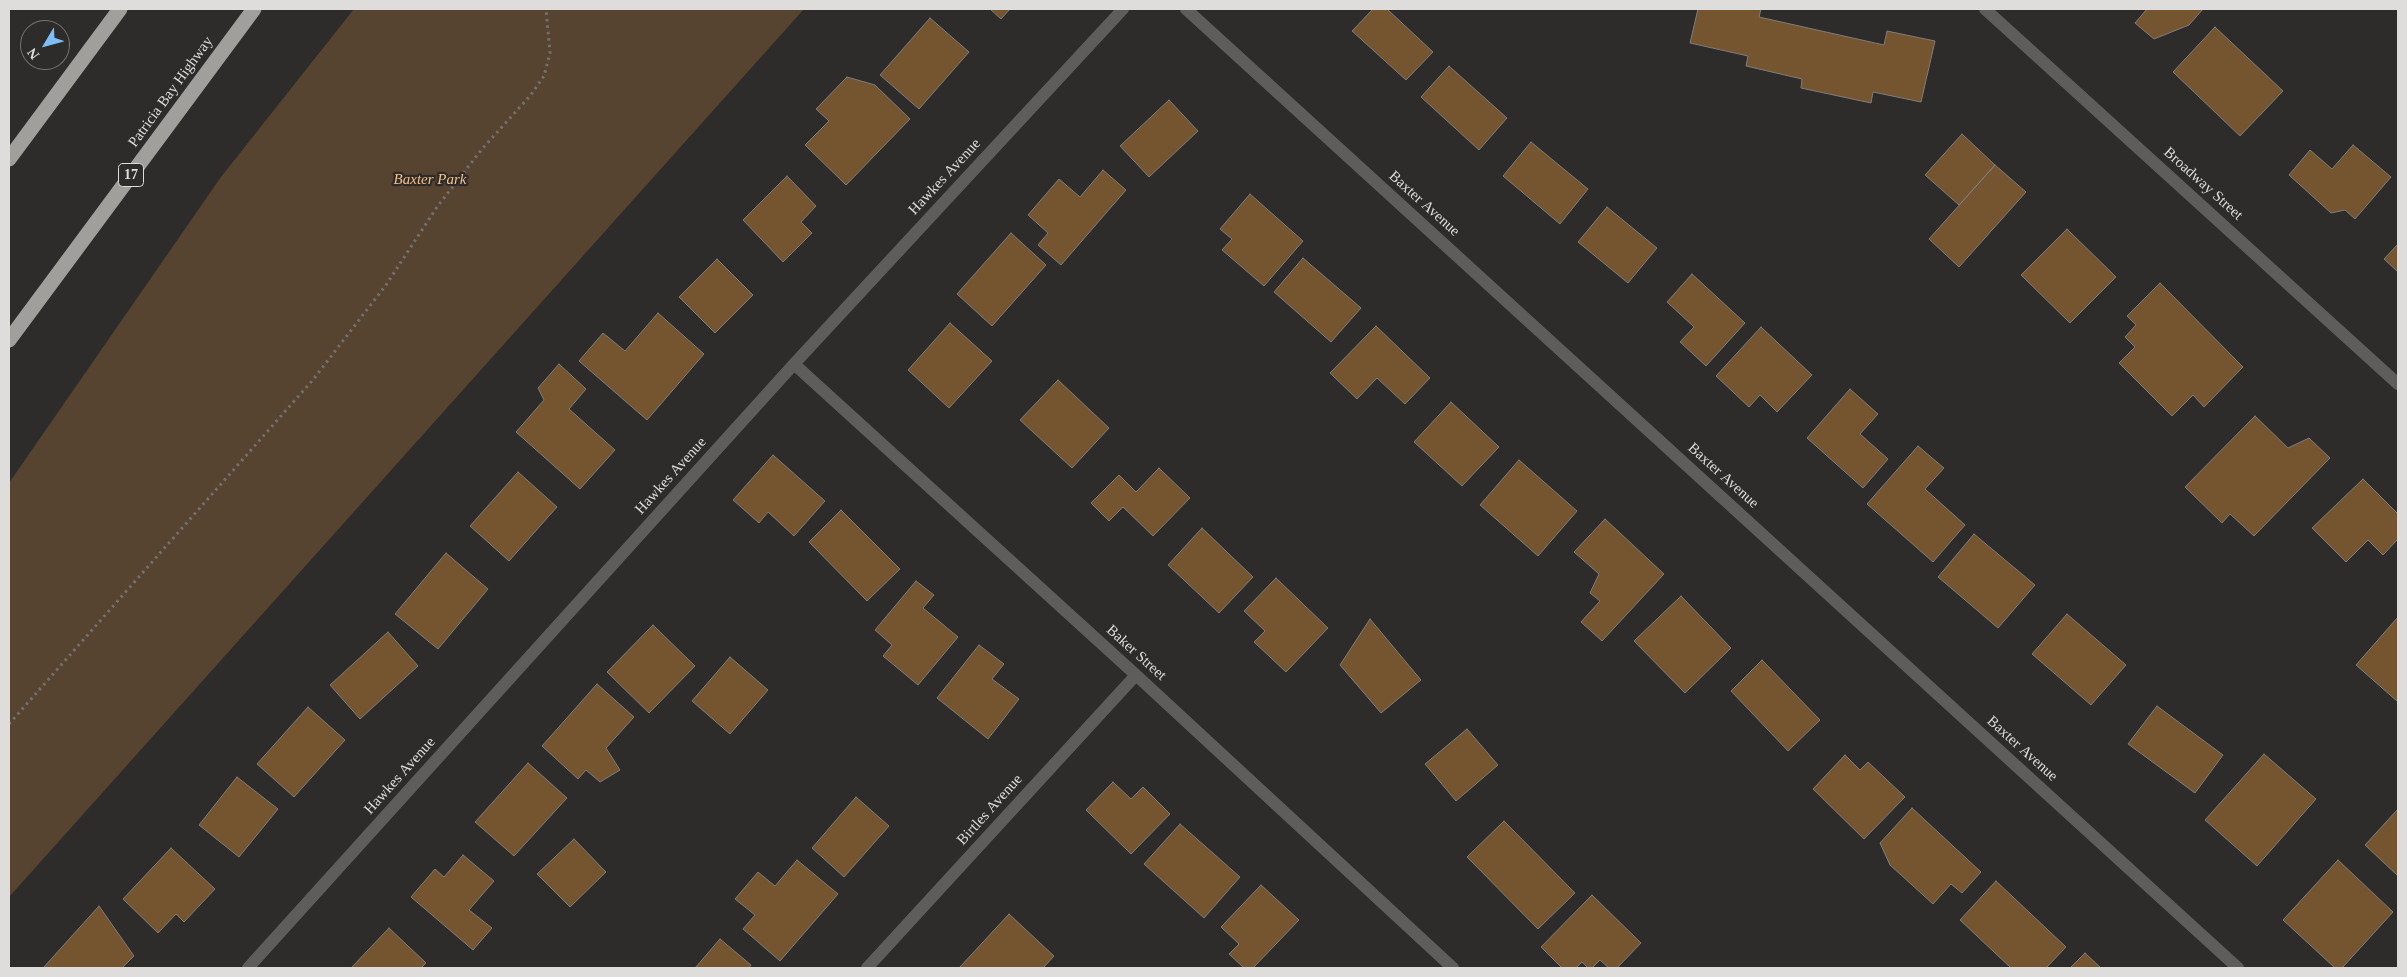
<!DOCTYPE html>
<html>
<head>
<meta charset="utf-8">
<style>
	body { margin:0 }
	#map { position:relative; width:2407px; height:977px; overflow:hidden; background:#2e2c2a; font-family:"Times New Roman",serif }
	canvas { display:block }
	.frame { position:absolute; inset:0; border:10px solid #dedddc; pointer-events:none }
	.north { position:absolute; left:20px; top:20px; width:50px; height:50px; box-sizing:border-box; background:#2e2c2a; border:1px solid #747371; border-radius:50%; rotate:233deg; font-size:14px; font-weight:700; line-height:20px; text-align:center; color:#dedddc }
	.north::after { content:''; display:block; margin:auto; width:18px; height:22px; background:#7ebdf9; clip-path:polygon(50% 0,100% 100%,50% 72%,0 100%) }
</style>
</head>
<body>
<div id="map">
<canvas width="2407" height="977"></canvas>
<div class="frame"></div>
<div class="north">N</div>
</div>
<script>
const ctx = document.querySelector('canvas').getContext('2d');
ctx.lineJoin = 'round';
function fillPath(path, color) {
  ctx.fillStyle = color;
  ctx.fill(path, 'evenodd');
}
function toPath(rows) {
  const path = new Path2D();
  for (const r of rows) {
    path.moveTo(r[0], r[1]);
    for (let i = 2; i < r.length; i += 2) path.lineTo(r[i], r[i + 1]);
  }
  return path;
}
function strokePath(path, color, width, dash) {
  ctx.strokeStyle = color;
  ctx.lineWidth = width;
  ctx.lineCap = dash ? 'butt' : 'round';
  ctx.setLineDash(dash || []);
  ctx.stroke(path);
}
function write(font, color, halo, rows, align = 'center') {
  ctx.font = font + ' "Times New Roman",serif';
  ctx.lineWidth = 4.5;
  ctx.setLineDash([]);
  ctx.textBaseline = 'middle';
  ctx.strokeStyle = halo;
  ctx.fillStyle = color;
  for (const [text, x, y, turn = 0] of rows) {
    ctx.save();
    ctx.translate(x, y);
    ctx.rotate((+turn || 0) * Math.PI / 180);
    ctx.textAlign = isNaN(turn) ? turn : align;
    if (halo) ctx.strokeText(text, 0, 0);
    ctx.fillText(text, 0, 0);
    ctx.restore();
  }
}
const green = toPath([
	[354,9,804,9,9,897,9,483,221,177]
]);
const building = toPath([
	[990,9,1010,9,1001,19,990,9],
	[1373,9,1387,9,1433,52,1406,80,1352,31,1373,9],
	[1698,9,1761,9,1759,17,1884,45,1887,31,1935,41,1921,102,1873,92,1871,103,1801,88,1802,79,1746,66,1748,56,1690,43,1698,9],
	[2147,9,2203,9,2189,25,2154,39,2135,23,2147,9],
	[930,18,969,52,919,109,880,75,930,18],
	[2215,27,2283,91,2240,136,2173,72,2215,27],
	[1449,66,1507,118,1479,150,1421,97,1449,66],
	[847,77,875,85,910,119,846,185,805,145,829,121,816,109,847,77],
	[1169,100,1198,131,1149,177,1120,146,1169,100],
	[1962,134,1995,165,1959,205,1925,175,1962,134],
	[1531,142,1588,189,1560,224,1503,176,1531,142],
	[2353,145,2391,177,2355,219,2345,210,2331,213,2289,175,2310,150,2332,169,2353,145],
	[1995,165,2026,192,1959,267,1929,239,1995,165],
	[1103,170,1126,190,1061,265,1038,245,1048,233,1028,215,1059,179,1080,197,1103,170],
	[787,176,816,206,801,222,812,233,783,262,743,220,787,176],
	[1250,194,1303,241,1264,286,1222,250,1232,239,1220,229,1250,194],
	[1607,207,1657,248,1628,283,1578,242,1607,207],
	[2067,229,2116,277,2070,323,2021,275,2067,229],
	[1011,233,1046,265,992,326,957,294,1011,233],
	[2398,244,2398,272,2384,259,2398,244],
	[1303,258,1361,308,1331,342,1274,292,1303,258],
	[717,259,753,295,715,333,679,297,717,259],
	[1692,274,1745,323,1706,366,1680,342,1694,327,1667,302,1692,274],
	[2160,283,2243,367,2204,407,2193,395,2172,416,2119,363,2135,347,2125,337,2136,325,2127,316,2160,283],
	[658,313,704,354,647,420,579,361,603,333,625,351,658,313],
	[950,323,992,361,949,408,908,370,950,323],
	[1376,326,1430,378,1405,404,1377,378,1357,399,1330,373,1376,326],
	[1761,327,1812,375,1777,412,1760,395,1749,407,1716,376,1761,327],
	[559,364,586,389,569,409,615,450,580,489,516,432,544,400,538,388,559,364],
	[1058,380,1109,428,1072,468,1020,420,1058,380],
	[1850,389,1878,414,1860,434,1888,459,1863,488,1807,438,1850,389],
	[1451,402,1499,447,1462,486,1414,442,1451,402],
	[2255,416,2288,448,2309,438,2330,458,2254,536,2230,514,2222,523,2185,487,2255,416],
	[1918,446,1944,468,1925,489,1965,525,1933,562,1867,504,1918,446],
	[773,455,825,501,794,536,768,512,759,523,733,500,773,455],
	[1519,460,1577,511,1538,556,1480,505,1519,460],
	[1159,468,1190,498,1153,536,1123,507,1109,521,1091,503,1119,475,1136,492,1159,468],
	[518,472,557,507,509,561,470,526,518,472],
	[2363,479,2398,514,2398,539,2383,555,2368,540,2346,562,2312,528,2363,479],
	[841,510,900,569,867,601,809,542,841,510],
	[1605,519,1664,574,1602,641,1581,622,1600,601,1590,593,1599,574,1574,552,1605,519],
	[1202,528,1253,577,1219,613,1168,565,1202,528],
	[1974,534,2035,585,1998,628,1938,577,1974,534],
	[446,553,488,589,438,649,395,614,446,553],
	[1276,578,1328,628,1286,672,1254,642,1265,631,1244,611,1276,578],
	[916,581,934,595,923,608,958,637,918,685,883,656,892,645,875,630,916,581],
	[1681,596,1731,648,1685,693,1634,641,1681,596],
	[2067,614,2126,665,2091,705,2032,654,2067,614],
	[2398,617,2398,702,2356,665,2398,617],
	[1370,619,1421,680,1381,713,1340,665,1370,619],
	[653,625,695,666,649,713,607,672,653,625],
	[388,632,418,666,360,719,330,685,388,632],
	[979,645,1004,664,992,679,1019,699,988,739,937,698,979,645],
	[730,657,768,690,730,734,692,701,730,657],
	[1762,660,1820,720,1788,751,1731,691,1762,660],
	[597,684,634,717,606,748,620,770,600,782,586,770,578,779,542,746,597,684],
	[2157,706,2223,755,2195,793,2128,744,2157,706],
	[308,707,345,740,294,797,257,764,308,707],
	[1467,729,1498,765,1456,801,1425,764,1467,729],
	[2264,754,2316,799,2257,866,2205,820,2264,754],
	[1845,755,1860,770,1868,762,1905,797,1864,839,1813,789,1845,755],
	[528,763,567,798,514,856,475,822,528,763],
	[237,777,278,809,239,857,199,825,237,777],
	[1113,782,1131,799,1143,787,1170,814,1131,854,1086,810,1113,782],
	[856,797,889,826,844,877,812,848,856,797],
	[1912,808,1981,872,1962,893,1951,884,1933,904,1890,865,1880,843,1912,808],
	[2398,809,2398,876,2365,845,2398,809],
	[1504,821,1575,893,1538,929,1467,857,1504,821],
	[1180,824,1240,877,1204,918,1144,864,1180,824],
	[574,839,606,872,570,907,537,874,574,839],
	[171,848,215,889,184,922,176,914,158,933,123,899,171,848],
	[463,855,494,881,469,910,492,928,473,950,411,897,435,869,444,877,463,855],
	[797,860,838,894,780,961,743,929,755,915,735,899,758,872,775,886,797,860],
	[2338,860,2393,912,2342,968,2335,968,2283,920,2338,860],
	[1996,881,2066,947,2046,968,2011,968,1960,920,1996,881],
	[1261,885,1299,920,1253,968,1244,968,1229,954,1239,944,1221,927,1261,885],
	[1592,895,1641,943,1617,968,1609,968,1600,960,1592,968,1588,968,1582,962,1576,968,1562,968,1541,947,1592,895],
	[99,906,134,956,122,968,43,968,99,906],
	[1009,914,1054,956,1043,968,959,968,1009,914],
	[389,928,426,963,421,968,351,968,389,928],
	[720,939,751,965,749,968,695,968,720,939],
	[2085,953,2101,968,2070,968,2085,953]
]);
const path = toPath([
	[9,724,312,381,386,285,437,207,482,149,530,96,544,76,550,53,546,9]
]);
const minor = toPath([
	[1186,9,2238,968],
	[1985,9,2398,384],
	[794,364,1136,675,1453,968],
	[248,968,794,364,1123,9],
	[867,968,1136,675]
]);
const motorway = toPath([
	[9,159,120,9],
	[9,340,254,9]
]);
const shields = [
	[131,175,25]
];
const shieldNames = [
	["17",131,175]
];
const streetNames = [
	["Patricia Bay Highway",171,92,-54],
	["Hawkes Avenue",945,177,-47],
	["Broadway Street",2203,184,42],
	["Baxter Avenue",1424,204,42],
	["Hawkes Avenue",671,476,-48],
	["Baxter Avenue",1723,476,42],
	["Baker Street",1136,653,42],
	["Baxter Avenue",2022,749,42],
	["Hawkes Avenue",400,776,-48],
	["Birtles Avenue",990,810,-48]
];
const parkNames = [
	["Baxter Park",430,180]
];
fillPath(green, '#574430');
fillPath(building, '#755530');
strokePath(building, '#7f7d7b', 1);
strokePath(path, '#72706e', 3, [2.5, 4]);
strokePath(minor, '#5e5d5c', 12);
strokePath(motorway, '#a19f9c', 15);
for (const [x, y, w] of shields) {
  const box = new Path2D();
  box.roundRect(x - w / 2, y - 11.5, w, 23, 4);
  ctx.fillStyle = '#2e2c2a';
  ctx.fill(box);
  strokePath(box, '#dedddc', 1);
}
write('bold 14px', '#dedddc', null, shieldNames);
write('15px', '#dedddc', '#2e2c2a', streetNames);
write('italic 15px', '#f7c186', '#2e2c2a', parkNames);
</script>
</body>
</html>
